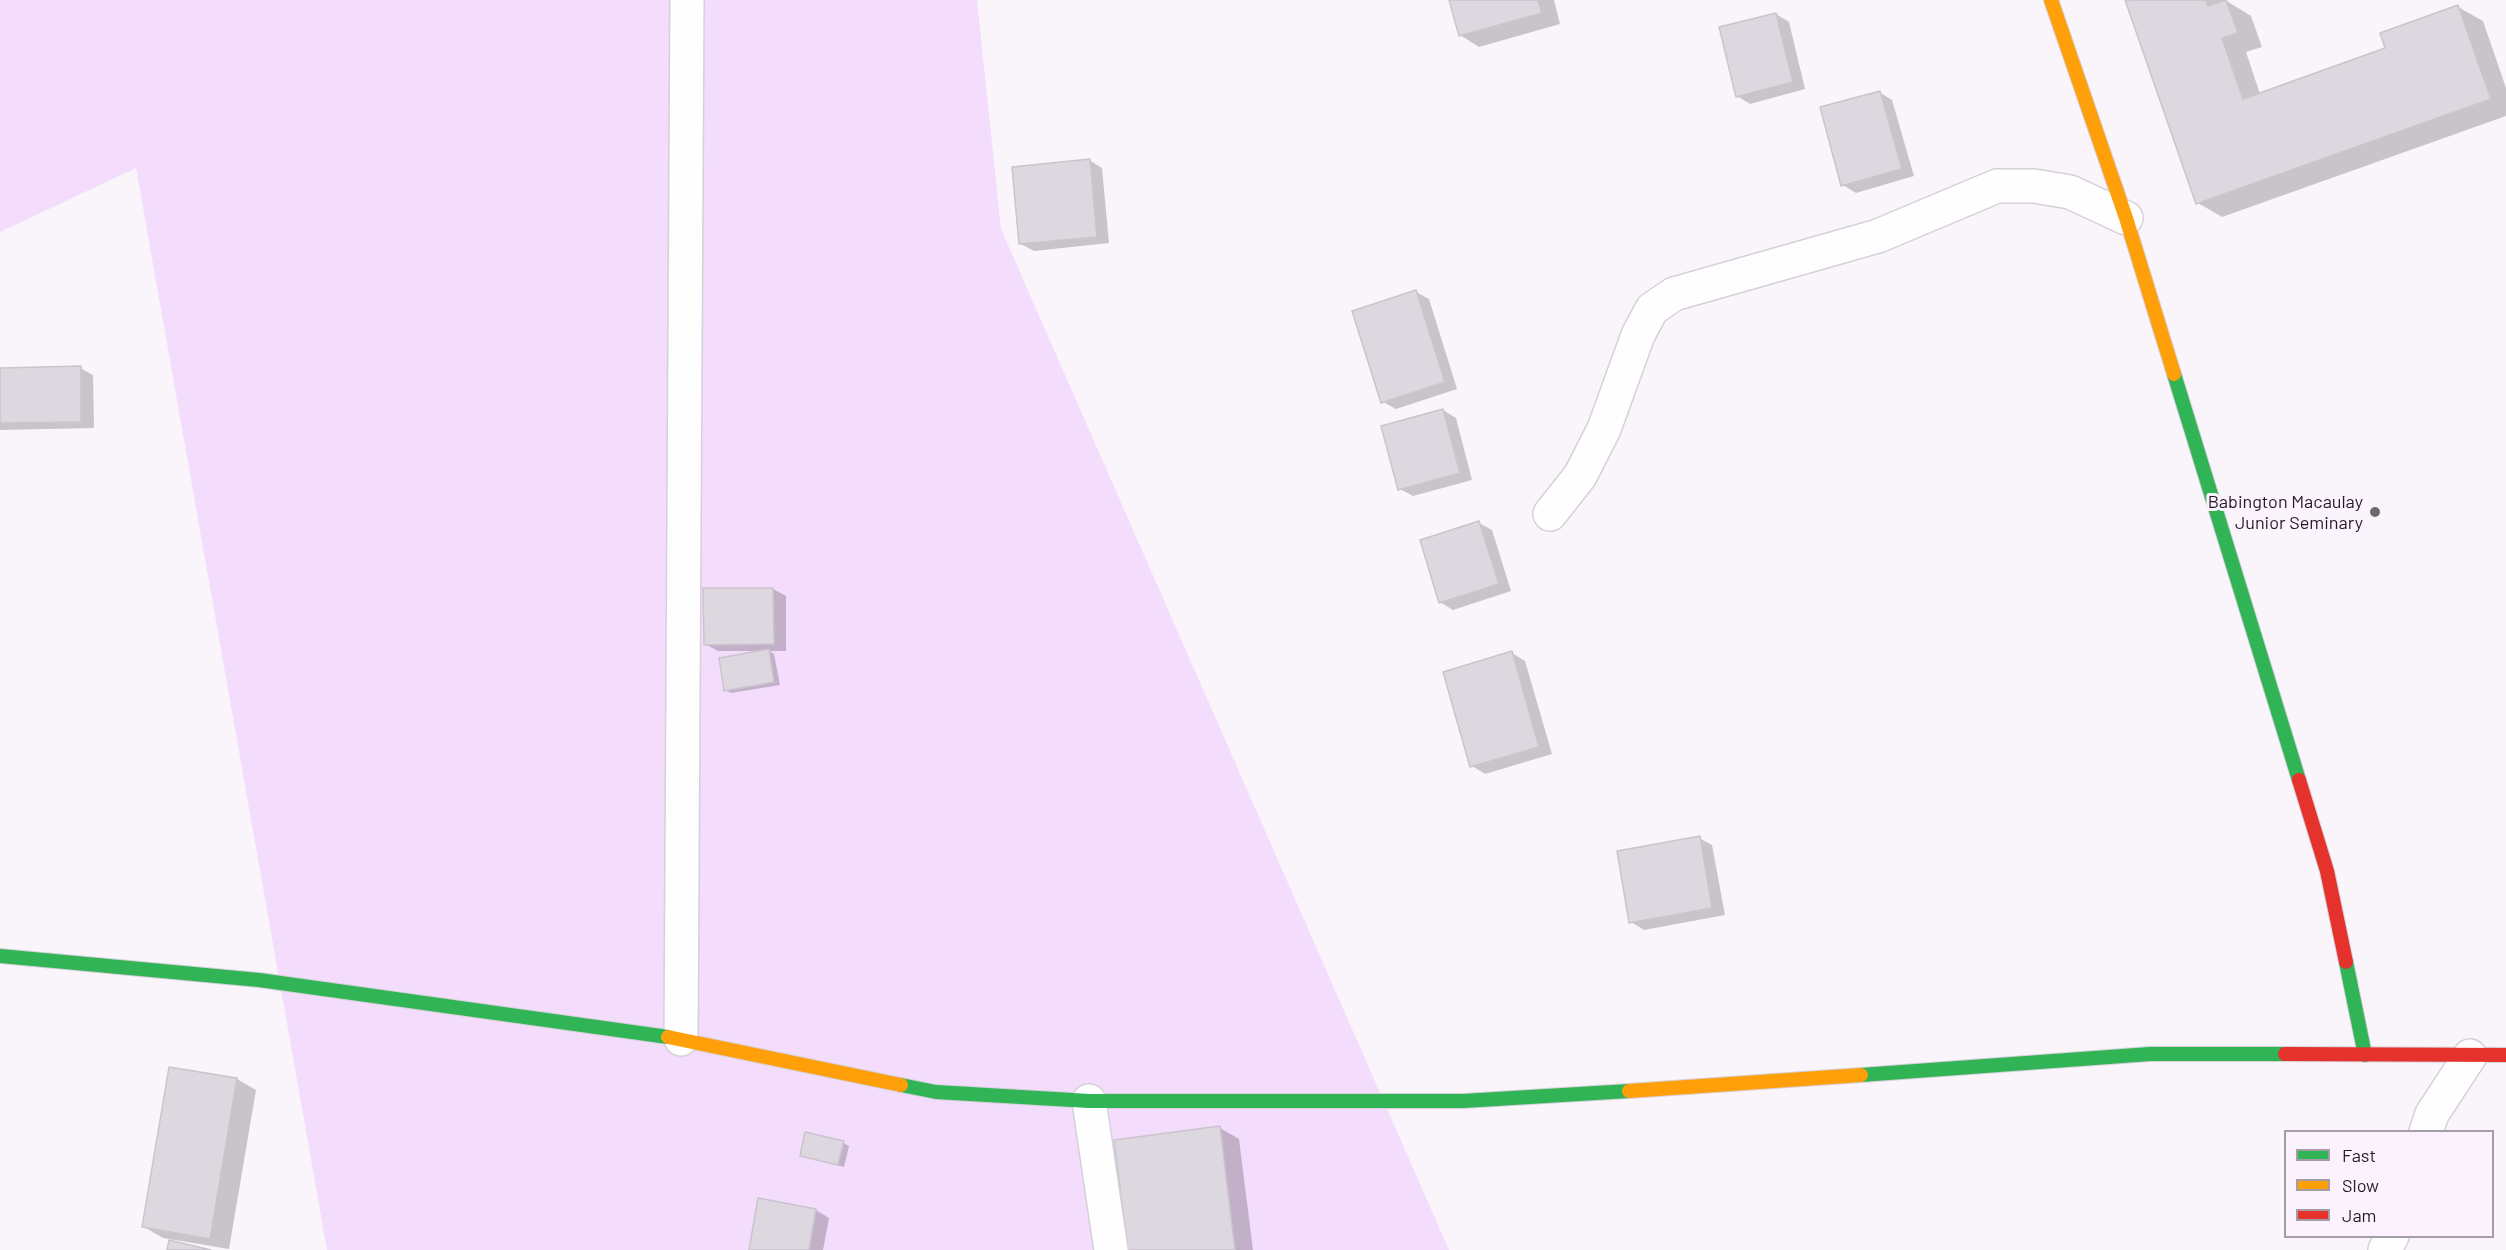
<!DOCTYPE html>
<html>
<head>
<meta charset="utf-8">
<style>
	body { margin:0 }
	#map { position:relative; width:2506px; height:1250px; overflow:hidden; background:#faf5fb; font-family:Barlow,sans-serif }
	canvas { display:block }
	.legend { position:absolute; left:2284px; top:1130px; width:210px; height:108px; box-sizing:border-box; background:#fbf2fe; border:2px solid #a49ca7; margin:0; padding:8px 10px; list-style:none; font-size:18px; color:#221b25 }
	.legend li { display:flex; align-items:center; gap:12px; height:30px }
	.legend b { width:30px; border:2px solid #a49ca7 }
</style>
</head>
<body>
<div id="map">
<canvas width="2506" height="1250"></canvas>
<ul class="legend">
<li><b style="height:8px;background:#30b455"></b>Fast</li>
<li><b style="height:8px;background:#ff9f0a"></b>Slow</li>
<li><b style="height:8px;background:#e5322d"></b>Jam</li>
</ul>
</div>
<script>
const ctx = document.querySelector('canvas').getContext('2d');
ctx.lineJoin = 'round';
function fillPath(path, color) {
  ctx.fillStyle = color;
  ctx.fill(path, 'evenodd');
}
function toPath(rows) {
  const path = new Path2D();
  for (const r of rows) {
    path.moveTo(r[0], r[1]);
    for (let i = 2; i < r.length; i += 2) path.lineTo(r[i], r[i + 1]);
  }
  return path;
}
function strokePath(path, color, width, dash) {
  ctx.strokeStyle = color;
  ctx.lineWidth = width;
  ctx.lineCap = dash ? 'butt' : 'round';
  ctx.setLineDash(dash || []);
  ctx.stroke(path);
}
function write(font, color, halo, rows, align = 'center') {
  ctx.font = font + ' Barlow,sans-serif';
  ctx.lineWidth = 6;
  ctx.setLineDash([]);
  ctx.textBaseline = 'middle';
  ctx.strokeStyle = halo;
  ctx.fillStyle = color;
  for (const [text, x, y, turn = 0] of rows) {
    ctx.save();
    ctx.translate(x, y);
    ctx.rotate((+turn || 0) * Math.PI / 180);
    ctx.textAlign = isNaN(turn) ? turn : align;
    if (halo) ctx.strokeText(text, 0, 0);
    ctx.fillText(text, 0, 0);
    ctx.restore();
  }
}
const green = toPath([
	[0,0,977,0,1001,229,1449,1250,327,1250,136,168,0,232]
]);
const shadow = toPath([
	[1450,0,1554,0,1560,24,1479,47,1460,35],
	[2127,0,2225,0,2251,16,2262,47,2246,52,2260,94,2387,49,2458,7,2483,21,2506,88,2506,116,2222,217,2198,203],
	[1776,14,1789,22,1805,89,1750,104,1737,96],
	[1879,92,1892,100,1914,176,1856,193,1843,185],
	[1089,160,1102,168,1109,243,1034,251,1021,244],
	[1416,292,1429,299,1457,389,1396,409,1383,402],
	[80,368,93,375,94,428,0,430,0,370],
	[1443,410,1456,418,1472,480,1413,496,1400,489],
	[1479,523,1492,530,1511,591,1453,610,1440,602],
	[773,589,786,596,786,651,769,651,774,654,780,685,731,693,725,690,756,651,718,651,705,644],
	[1512,653,1525,661,1552,754,1485,774,1472,766],
	[1699,838,1712,845,1725,915,1644,930,1631,922],
	[237,1079,256,1090,229,1249,163,1238,144,1227],
	[1220,1128,1239,1139,1253,1250,1129,1250],
	[843,1143,849,1146,844,1167,802,1155],
	[816,1210,829,1218,823,1250,751,1250]
]);
const building = toPath([
	[1449,0,1538,0,1542,13,1459,36,1449,0],
	[2125,0,2206,0,2208,6,2226,0,2238,33,2222,38,2243,99,2385,48,2380,33,2458,5,2491,99,2196,204,2125,0],
	[1776,13,1793,82,1736,97,1719,27,1776,13],
	[1880,91,1902,169,1841,186,1820,107,1880,91],
	[1090,159,1097,237,1019,244,1012,167,1090,159],
	[1416,290,1445,382,1381,403,1352,311,1416,290],
	[81,366,81,422,0,423,0,368,81,366],
	[1443,409,1460,473,1398,490,1381,426,1443,409],
	[1479,521,1499,584,1439,603,1420,540,1479,521],
	[703,588,773,588,774,644,704,645,703,588],
	[769,649,774,682,724,691,719,658,769,649],
	[1512,651,1539,747,1470,767,1443,672,1512,651],
	[1700,836,1712,908,1629,923,1617,851,1700,836],
	[169,1067,237,1078,210,1239,142,1227,169,1067],
	[1220,1126,1235,1250,1128,1250,1114,1140,1220,1126],
	[805,1132,844,1141,838,1165,800,1156,805,1132],
	[758,1198,816,1209,809,1250,749,1250,758,1198],
	[169,1240,211,1250,167,1250,169,1240]
]);
const street = toPath([
	[1550,514,1580,476,1604,429,1638,335,1652,309,1674,294,1878,236,1997,186,2034,186,2070,192,2126,218],
	[681,1039,687,0],
	[1089,1101,1111,1250],
	[2426,1132,2432,1114,2470,1056],
	[2385,1250,2392,1236]
]);
const fast = toPath([
	[2174,374,2299,780],
	[0,956,259,980,668,1037],
	[2346,962,2365,1055],
	[1861,1075,2150,1054,2285,1054],
	[901,1085,936,1092,1089,1101,1463,1101,1629,1091]
]);
const slow = toPath([
	[2051,0,2126,218,2174,374],
	[668,1037,901,1085],
	[1629,1091,1861,1075]
]);
const jam = toPath([
	[2299,780,2327,871,2346,962],
	[2285,1054,2506,1055]
]);
const markers = [
	[2375,512,6,"#6e6770"]
];
const poiNames = [
	["Babington Macaulay",2363,502],
	["Junior Seminary",2363,523]
];
fillPath(green, '#f3dcfc');
fillPath(shadow, '#0003');
fillPath(building, '#ddd7df');
strokePath(building, '#cac4cc', 1.5);
strokePath(street, '#d6d0d8', 36);
strokePath(fast, '#d6d0d8', 16);
strokePath(slow, '#d6d0d8', 16);
strokePath(jam, '#d6d0d8', 16);
strokePath(street, '#fefefe', 33);
strokePath(fast, '#30b455', 14);
strokePath(slow, '#ff9f0a', 14);
strokePath(jam, '#e5322d', 14);
for (const [x, y, r, color] of markers) {
  const dot = new Path2D();
  dot.arc(x, y, r, 0, 2 * Math.PI);
  ctx.fillStyle = color;
  ctx.fill(dot);
  strokePath(dot, '#fbf2fe', 2);
}
write('18px', '#221b25', '#fbf2fe', poiNames, 'right');
</script>
</body>
</html>
